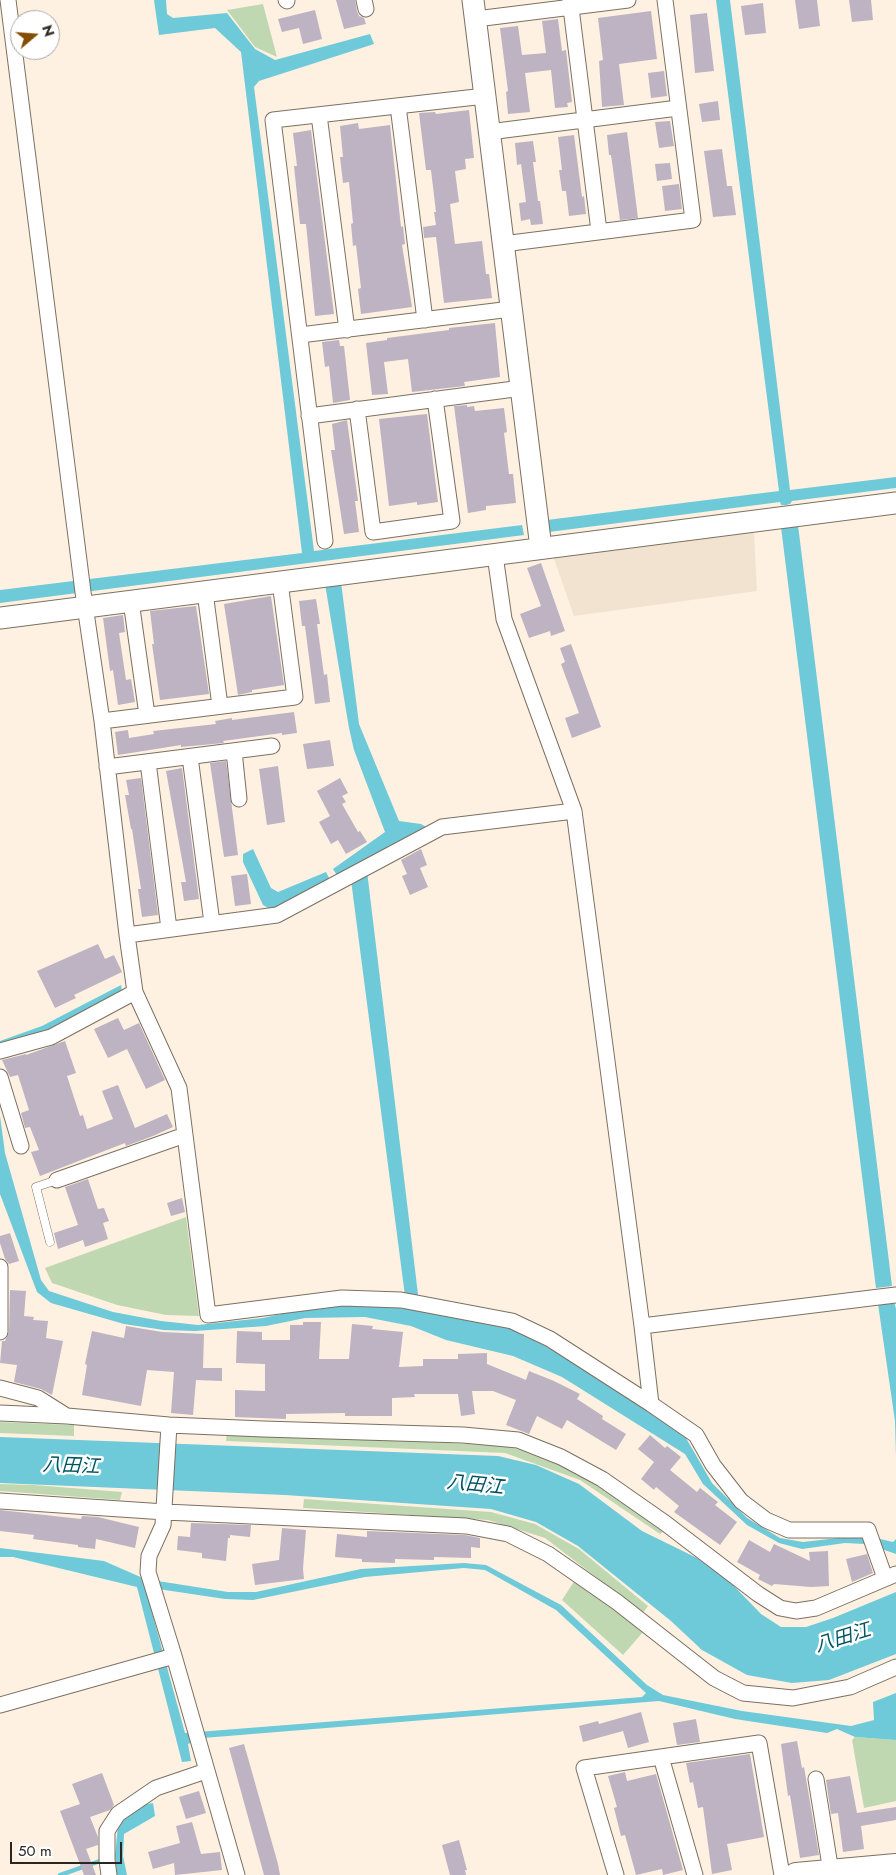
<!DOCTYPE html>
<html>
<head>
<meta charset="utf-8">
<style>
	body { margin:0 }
	#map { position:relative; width:896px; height:1875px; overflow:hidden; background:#fef1e1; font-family:Jost,sans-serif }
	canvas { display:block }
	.north { position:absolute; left:10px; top:10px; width:50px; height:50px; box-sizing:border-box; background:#fff; border:1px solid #aaa8a6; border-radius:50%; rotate:72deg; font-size:14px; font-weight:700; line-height:20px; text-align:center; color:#2a2620 }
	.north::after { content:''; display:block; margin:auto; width:18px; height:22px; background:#854d00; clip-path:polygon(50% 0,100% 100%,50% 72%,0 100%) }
	.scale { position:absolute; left:10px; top:1842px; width:112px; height:22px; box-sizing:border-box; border:2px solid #2a2620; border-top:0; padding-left:6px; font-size:15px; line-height:18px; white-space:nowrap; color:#2a2620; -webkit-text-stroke:4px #fff; paint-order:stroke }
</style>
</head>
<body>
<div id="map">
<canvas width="896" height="1875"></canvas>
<div class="north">N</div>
<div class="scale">50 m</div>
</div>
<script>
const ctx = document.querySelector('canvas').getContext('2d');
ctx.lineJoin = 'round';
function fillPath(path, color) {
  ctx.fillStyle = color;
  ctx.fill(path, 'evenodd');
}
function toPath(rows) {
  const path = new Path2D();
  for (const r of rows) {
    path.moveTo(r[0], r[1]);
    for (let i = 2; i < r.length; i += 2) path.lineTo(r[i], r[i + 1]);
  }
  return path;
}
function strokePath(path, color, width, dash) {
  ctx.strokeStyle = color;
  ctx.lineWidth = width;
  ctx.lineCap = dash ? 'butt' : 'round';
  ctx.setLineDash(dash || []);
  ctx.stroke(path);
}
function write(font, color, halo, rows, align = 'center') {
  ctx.font = font + ' Jost,"Noto Sans JP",sans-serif';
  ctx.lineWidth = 5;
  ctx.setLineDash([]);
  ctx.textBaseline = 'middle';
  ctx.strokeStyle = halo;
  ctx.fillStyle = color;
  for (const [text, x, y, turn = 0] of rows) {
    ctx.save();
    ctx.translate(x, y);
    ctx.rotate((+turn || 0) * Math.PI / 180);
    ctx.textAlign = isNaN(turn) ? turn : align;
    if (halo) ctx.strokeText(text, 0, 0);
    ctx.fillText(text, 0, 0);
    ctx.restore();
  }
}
const industrial = toPath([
	[754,532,757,591,574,616,553,556]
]);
const green = toPath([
	[263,4,277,57,255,47,227,10],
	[186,1217,199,1316,166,1315,117,1305,52,1283,45,1268],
	[0,1422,74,1425,74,1436,0,1433],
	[227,1432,509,1446,577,1472,665,1530,660,1534,580,1480,505,1453,226,1441],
	[0,1484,34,1485,122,1492,120,1500,0,1491],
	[304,1499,491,1512,535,1524,579,1549,648,1606,643,1613,545,1538,488,1520,303,1508],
	[575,1580,644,1631,623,1655,562,1600],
	[855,1737,896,1740,896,1801,864,1808,852,1740]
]);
const water = toPath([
	[154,0,166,0,167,14,173,18,227,13,255,49,275,60,370,34,374,44,259,81,254,87,314,551,522,525,524,535,0,603,0,590,302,553,241,52,215,28,159,35],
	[716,0,730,0,790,490,896,477,896,488,792,501,790,504,786,505,781,505,780,502,549,532,547,520,779,491],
	[798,525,892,1286,876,1288,781,527],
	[341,582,359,724,399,821,421,824,428,828,367,871,420,1311,506,1326,533,1339,603,1380,686,1438,712,1483,747,1518,780,1538,803,1542,847,1537,863,1538,865,1544,845,1543,802,1549,779,1543,747,1525,703,1484,685,1454,562,1377,513,1356,446,1340,411,1326,365,1317,305,1318,266,1326,195,1331,164,1330,124,1324,51,1303,37,1292,0,1194,0,1116,5,1153,41,1280,49,1291,113,1312,161,1321,198,1325,263,1318,290,1312,338,1305,381,1305,405,1309,405,1296,351,880,338,877,333,869,385,832,354,750,349,728,325,584],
	[253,849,271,888,278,892,326,872,330,880,272,910,263,905,243,862,243,854],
	[121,985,122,992,44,1032,0,1046,0,1041,42,1026],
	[894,1301,896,1309,896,1456,895,1421,878,1304],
	[0,1437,498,1456,536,1465,579,1484,642,1531,697,1558,731,1583,761,1614,781,1627,806,1627,833,1618,896,1592,896,1654,829,1680,792,1683,747,1675,702,1650,671,1621,578,1546,536,1522,491,1509,285,1495,0,1483],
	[876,1538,893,1542,896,1539,896,1554,879,1548],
	[0,1548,104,1561,145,1579,228,1592,256,1592,361,1569,464,1563,486,1565,561,1605,647,1685,663,1695,742,1711,851,1726,874,1720,873,1702,896,1693,896,1740,855,1737,837,1729,827,1733,735,1719,659,1701,203,1738,188,1744,191,1761,182,1762,137,1587,13,1557,0,1557],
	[464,1568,485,1570,556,1610,646,1693,642,1697,185,1733,145,1587,225,1599,253,1600,365,1577],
	[153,1803,155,1816,124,1834,123,1856,127,1875,117,1875,115,1856,118,1825,142,1805]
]);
const stream = toPath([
	[60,1875,100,1861]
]);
const building = toPath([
	[336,0,355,0,357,11,359,16,364,18,366,24,344,29],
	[795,0,817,0,820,26,799,29],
	[849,0,871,0,873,20,852,22],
	[763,3,766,33,745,35,741,6],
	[315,10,322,39,303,44,299,28,282,32,278,19],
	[651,11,657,59,619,64,624,105,602,107,599,61,603,60,598,18],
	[707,13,714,71,695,73,690,15],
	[558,19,562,51,566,50,572,102,567,103,568,107,555,108,551,70,525,73,530,112,508,114,506,92,508,91,500,28,518,26,522,55,546,53,542,21],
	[664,71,667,96,651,98,648,73],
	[718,101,720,120,702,122,699,104],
	[469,110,474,158,465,159,466,169,455,171,459,202,450,204,455,244,482,241,486,274,489,274,492,298,444,303,436,237,424,238,423,227,436,225,434,212,436,212,431,170,426,170,419,113,435,112,436,114],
	[670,121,674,146,659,148,655,122],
	[358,123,359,129,390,125,401,227,403,226,405,244,402,245,412,307,361,314,358,289,361,288,356,245,353,246,351,224,353,223,349,182,343,183,340,157,343,157,340,126],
	[311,130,334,314,315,316,306,224,300,224,294,166,297,166,293,133],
	[627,132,638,218,620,220,611,155,609,155,607,135],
	[574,135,582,197,584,196,586,214,569,216,566,191,562,191,559,170,562,170,558,137],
	[533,141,536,162,533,162,538,201,540,201,543,224,531,225,530,219,521,221,519,203,526,202,521,164,517,165,515,143],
	[722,149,727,186,732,186,736,215,713,217,704,151],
	[670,163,672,179,657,181,655,164],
	[679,184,682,209,665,211,662,186],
	[495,323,500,377,464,382,465,386,412,392,408,359,384,362,388,394,372,395,366,343,387,340,387,338,449,330,449,328],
	[339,340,340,346,344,346,350,400,333,403,329,366,325,367,322,342],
	[467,405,467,407,474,406,475,411,504,408,507,432,504,433,509,474,513,474,516,503,486,506,486,510,468,513,454,406],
	[427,414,438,502,417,505,417,502,389,506,379,419],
	[347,420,358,501,355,501,359,532,344,534,331,450,335,450,332,424],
	[541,563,565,631,551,636,550,631,529,638,520,614,541,606,527,568],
	[271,596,284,685,252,690,252,692,238,695,224,604],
	[316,599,320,624,317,624,324,675,327,674,330,702,315,704,305,626,302,626,299,601],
	[196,606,209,694,160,700,152,644,154,644,150,611],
	[123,615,125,632,119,633,126,680,131,679,135,702,118,705,113,670,110,671,103,618],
	[571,644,601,727,572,738,565,718,579,713,561,664,565,662,560,648],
	[294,712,297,733,282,735,282,733,223,741,224,743,181,747,181,745,118,755,115,732,128,730,129,738,154,734,153,731,216,724,215,721,232,718,232,720],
	[330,740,334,766,307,769,303,744],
	[226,761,238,855,224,857,210,763],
	[278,766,285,822,267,825,259,769],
	[182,768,199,899,184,901,181,882,186,882,166,771],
	[141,778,158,915,142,917,138,889,141,889,132,829,131,829,125,795,129,795,126,780],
	[340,778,348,793,342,796,346,802,342,804,358,832,360,831,367,842,346,854,338,840,331,844,319,822,330,816,317,791],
	[421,849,427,865,420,868,428,887,410,895,402,876,407,874,401,860],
	[247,874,251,904,235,906,231,876],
	[98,944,105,959,114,955,122,972,74,995,76,998,55,1008,37,971],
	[118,1018,124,1030,139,1023,165,1080,146,1089,127,1049,108,1058,94,1029],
	[65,1041,76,1073,67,1076,80,1116,83,1115,87,1129,113,1119,102,1091,118,1085,135,1128,167,1114,173,1127,153,1136,126,1146,125,1143,40,1176,31,1152,39,1150,30,1127,25,1128,21,1113,29,1110,18,1075,10,1077,2,1060,26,1054,26,1055],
	[88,1179,98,1209,104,1208,109,1221,103,1223,108,1239,85,1247,83,1240,58,1249,54,1233,78,1225,65,1187],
	[182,1198,185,1212,171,1216,167,1203],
	[10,1233,19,1261,9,1264,5,1259,0,1243,0,1236],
	[10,1290,26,1291,24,1316,34,1317,33,1320,48,1321,46,1338,63,1341,52,1395,41,1389,14,1382,17,1365,0,1363,2,1341,5,1341,9,1332],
	[303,1322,321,1322,319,1359,349,1359,352,1324,373,1326,372,1329,403,1332,399,1367,423,1366,423,1359,458,1359,458,1354,487,1353,487,1364,526,1380,529,1371,554,1381,580,1394,577,1399,603,1416,602,1419,626,1434,616,1450,567,1420,562,1429,537,1416,529,1434,506,1425,516,1400,493,1391,472,1391,475,1414,461,1416,458,1394,414,1394,415,1397,392,1398,392,1416,345,1416,345,1413,286,1414,286,1419,235,1417,235,1390,265,1391,265,1364,236,1363,237,1331,262,1332,262,1340,290,1340,290,1325,303,1325],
	[126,1326,162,1332,204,1334,203,1368,222,1368,222,1381,196,1380,193,1415,171,1413,174,1372,147,1370,141,1406,82,1395,87,1365,85,1364,92,1331,124,1338],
	[650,1435,665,1448,667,1446,681,1457,670,1470,697,1492,700,1488,718,1502,715,1505,737,1522,720,1545,674,1512,679,1506,656,1487,654,1490,641,1479,654,1462,638,1449],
	[0,1510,81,1519,82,1516,98,1517,139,1527,135,1548,96,1539,95,1549,78,1547,78,1545,33,1539,34,1535,0,1531],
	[191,1523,251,1525,250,1537,230,1535,230,1538,228,1538,226,1561,202,1558,202,1553,177,1550,178,1536,190,1537],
	[282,1528,306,1530,303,1569,304,1579,255,1585,252,1564,279,1560],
	[367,1531,465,1535,480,1538,480,1548,471,1547,471,1558,434,1557,434,1560,395,1559,395,1563,362,1562,362,1559,335,1557,337,1534,367,1537],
	[749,1540,770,1552,774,1544,810,1561,809,1552,828,1551,829,1586,811,1587,774,1584,772,1586,758,1579,760,1575,737,1562],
	[867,1554,873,1573,852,1582,846,1559],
	[641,1712,649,1742,628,1748,623,1731,583,1742,579,1726,598,1721,599,1724],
	[696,1719,700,1742,677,1745,673,1723],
	[797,1741,802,1768,804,1767,819,1855,800,1858,790,1795,788,1796,781,1744],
	[244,1744,278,1864,280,1875,264,1875,229,1748],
	[750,1754,764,1837,727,1844,732,1870,712,1874,703,1807,698,1808,693,1782,690,1783,686,1763],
	[625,1772,627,1781,656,1774,683,1870,663,1875,662,1869,636,1875,625,1835,621,1836,614,1808,617,1807,608,1776],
	[102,1773,114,1805,110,1810,90,1817,98,1837,98,1845,86,1849,96,1875,84,1875,60,1811,80,1804,72,1784],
	[850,1776,857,1813,896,1807,896,1820,861,1826,864,1849,843,1852,838,1813,831,1814,826,1780],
	[199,1791,206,1813,186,1819,179,1797],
	[192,1822,201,1854,220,1852,222,1870,175,1875,174,1863,153,1869,148,1852,180,1843,176,1826],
	[459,1840,467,1870,465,1870,466,1875,450,1875,442,1845]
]);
const lane = toPath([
	[50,1242,36,1187,57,1180]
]);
const street = toPath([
	[8,0,83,592,102,721,127,935],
	[286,0,287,1],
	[364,0,366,9],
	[570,0,599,231],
	[476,19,628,0],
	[398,106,425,320],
	[319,115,347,330],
	[489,132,678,108],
	[503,244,693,220,665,0],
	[300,335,511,309],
	[357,409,373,532,452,521,435,399],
	[309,416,522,388],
	[325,541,273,120,485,96],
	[495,555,504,619,574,811,642,1326,896,1295],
	[205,592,220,706],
	[131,601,147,715],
	[102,721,295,697,280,582],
	[234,751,239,799],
	[190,757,212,923],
	[148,762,169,929],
	[107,767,272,746],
	[574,811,442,827,277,915,127,935,135,992,179,1088,208,1315,342,1298,401,1300,512,1321,550,1339,651,1404,642,1326],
	[0,1051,51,1037,135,992],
	[0,1077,21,1146],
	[57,1180,185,1135],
	[0,1267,0,1332],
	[0,1388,38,1398,65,1415],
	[651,1404,696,1435,713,1465,741,1501,766,1520,789,1530,868,1530,885,1578],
	[0,1413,67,1416,169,1425,263,1429,463,1435,518,1440,561,1457,602,1479,665,1523,758,1594,780,1608,796,1611,816,1608,896,1574],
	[169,1425,163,1525,149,1556,148,1572,174,1656,237,1875],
	[0,1501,165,1512,466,1526,508,1534,548,1554,617,1602,714,1678,743,1693,793,1698,850,1687,896,1667],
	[0,1705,174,1656],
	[661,1757,695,1875],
	[816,1779,831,1872],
	[109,1875,107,1860,107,1831,118,1814,156,1788,206,1771],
	[616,1875,584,1768,759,1743,782,1875]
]);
const secondary = toPath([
	[473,0,541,548],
	[0,618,896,503]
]);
const primary = toPath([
	[796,1875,896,1866]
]);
const waterNames = [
	["八田江",71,1467,2],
	["八田江",475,1486,6],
	["八田江",843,1639,-17]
];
fillPath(industrial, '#f1e3d0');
fillPath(green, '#c0d8b1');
fillPath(water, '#6ec9d8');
strokePath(stream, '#6ec9d8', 4.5);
fillPath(building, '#beb3c2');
strokePath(lane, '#7b7062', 9);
strokePath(street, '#7b7062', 17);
strokePath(secondary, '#7b7062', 23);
strokePath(primary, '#7b7062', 26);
strokePath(lane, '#fff', 8);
strokePath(street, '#fff', 15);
strokePath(secondary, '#fff', 21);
strokePath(primary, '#fff', 24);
write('italic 19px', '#005460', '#fff', waterNames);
</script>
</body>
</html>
